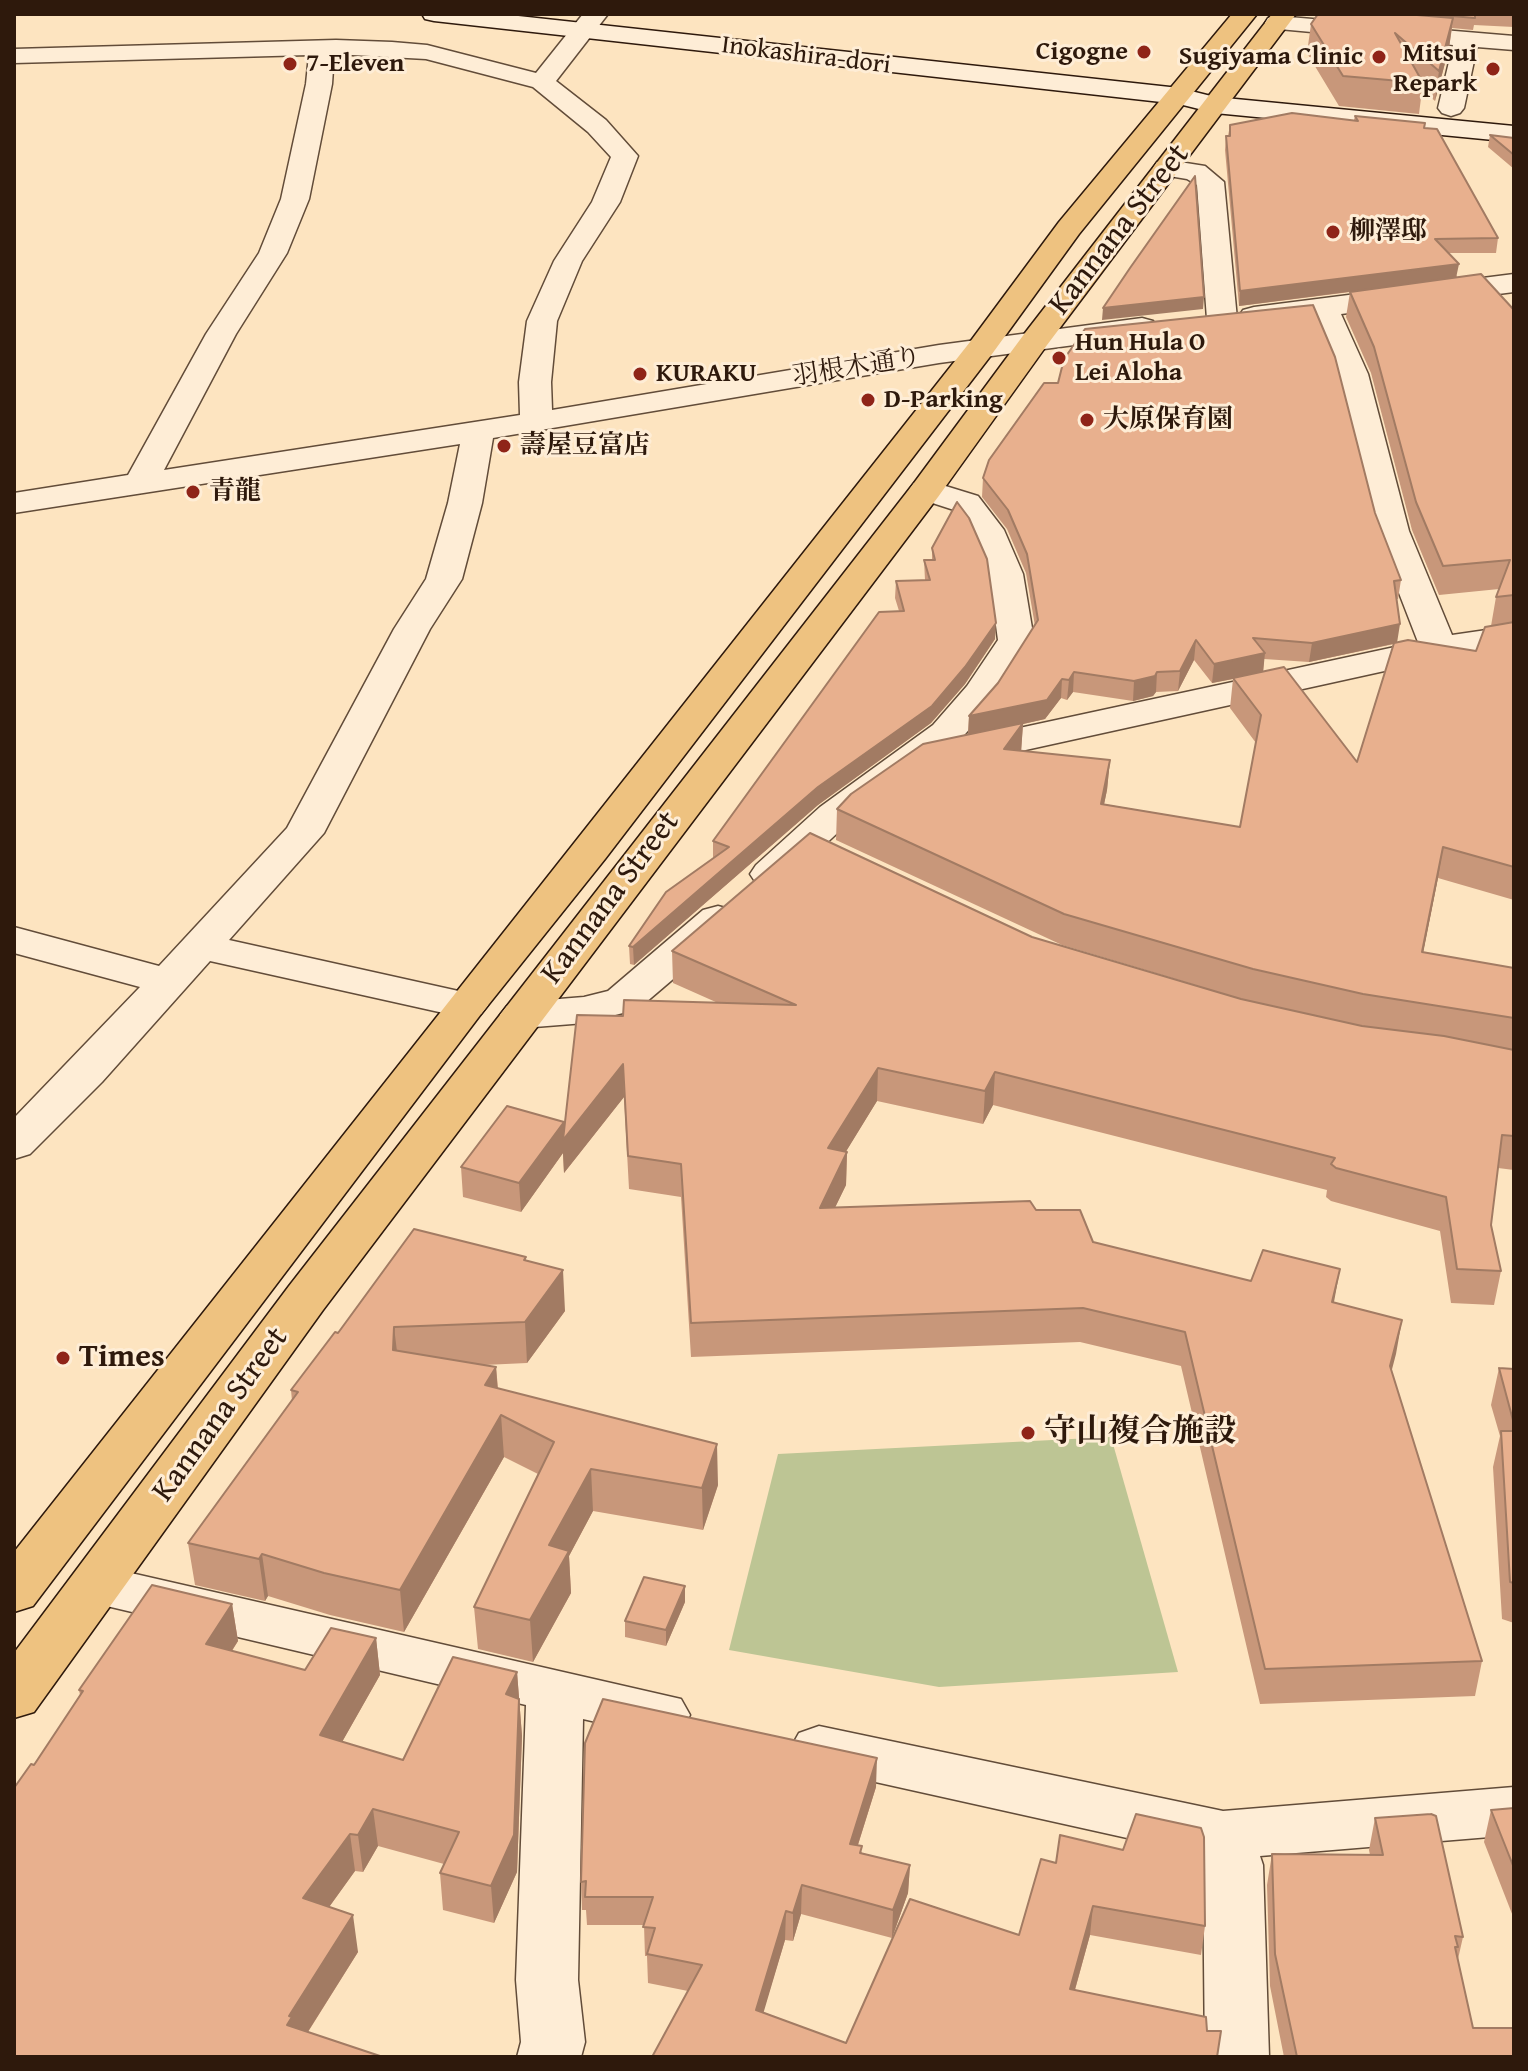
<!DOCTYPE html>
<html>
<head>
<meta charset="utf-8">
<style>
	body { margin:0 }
	#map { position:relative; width:1528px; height:2071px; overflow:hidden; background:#fde4c0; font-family:"Gentium Book Plus",serif }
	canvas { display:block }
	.frame { position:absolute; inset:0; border:16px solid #2e190c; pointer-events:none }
</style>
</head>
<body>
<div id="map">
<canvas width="1528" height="2071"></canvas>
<div class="frame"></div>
</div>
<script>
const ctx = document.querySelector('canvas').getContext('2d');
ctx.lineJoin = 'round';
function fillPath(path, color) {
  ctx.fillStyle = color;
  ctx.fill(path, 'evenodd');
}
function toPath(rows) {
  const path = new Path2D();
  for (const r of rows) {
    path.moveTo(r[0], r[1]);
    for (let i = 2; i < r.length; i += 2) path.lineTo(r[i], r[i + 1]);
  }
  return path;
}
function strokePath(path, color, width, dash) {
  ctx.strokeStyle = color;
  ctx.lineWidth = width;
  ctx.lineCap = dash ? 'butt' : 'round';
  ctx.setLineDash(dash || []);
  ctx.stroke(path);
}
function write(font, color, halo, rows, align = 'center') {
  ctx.font = font + ' "Gentium Book Plus","Noto Serif JP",serif';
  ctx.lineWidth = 6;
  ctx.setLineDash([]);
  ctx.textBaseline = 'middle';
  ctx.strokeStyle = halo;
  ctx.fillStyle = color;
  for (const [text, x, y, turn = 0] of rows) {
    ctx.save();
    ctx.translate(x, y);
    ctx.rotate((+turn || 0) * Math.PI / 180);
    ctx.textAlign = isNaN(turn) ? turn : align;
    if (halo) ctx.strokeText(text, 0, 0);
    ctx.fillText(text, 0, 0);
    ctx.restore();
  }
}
const green = toPath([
	[1111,1437,1178,1672,939,1687,729,1650,778,1454]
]);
const street = toPath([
	[583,14,608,14,556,81,606,120,638,156,620,202,582,261,557,321,551,382,552,410,939,345,1142,318,1153,321,1157,327,1153,333,1142,336,939,363,493,438,482,503,462,579,430,629,324,833,229,940,481,996,488,1005,481,1014,466,1018,210,961,102,1082,30,1154,14,1159,14,1118,140,987,14,953,14,927,159,966,287,828,394,629,426,579,448,503,460,444,14,513,14,493,128,475,206,334,259,253,281,199,306,84,309,55,14,63,14,49,336,40,392,42,427,45,536,73,583,14],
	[334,54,426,59,533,87,588,132,611,157,592,202,554,261,527,321,519,382,520,415,164,470,236,334,287,253,309,199,332,84,334,54],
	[1277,16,1514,36,1514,50,1477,47,1464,108,1460,113,1451,116,1442,113,1438,108,1453,45,1268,28,1265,23,1268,18,1277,16],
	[1167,160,1205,166,1224,182,1237,319,1233,325,1222,328,1211,325,1207,319,1197,185,1187,179,1157,174,1153,168,1157,162,1167,160],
	[1514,274,1514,292,1341,314,1368,374,1409,531,1452,635,1514,626,1514,648,1439,659,962,764,948,760,944,754,848,823,784,883,770,886,756,883,750,874,756,865,820,807,933,725,967,686,998,640,989,574,971,532,954,510,914,497,909,490,914,483,926,480,978,496,1004,530,1023,574,1034,640,994,701,959,741,1418,642,1375,531,1336,374,1313,317,1254,325,1243,322,1239,316,1243,310,1254,307,1514,274],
	[718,906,733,910,739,919,733,928,638,1009,585,1023,522,1028,507,1024,500,1015,507,1006,522,1002,584,997,608,991,703,910,718,906],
	[96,1565,681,1699,690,1715,681,1731,661,1737,583,1719,578,1980,585,2042,581,2057,517,2057,521,2042,516,1980,526,1705,77,1599,69,1585,77,1571,96,1565],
	[819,1726,1223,1811,1514,1787,1514,1835,1260,1856,1263,1865,1269,2057,1205,2057,1203,1865,1199,1854,799,1765,790,1749,799,1733,819,1726]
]);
const secondary = toPath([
	[422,14,500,14,1179,88,1215,97,1514,126,1514,142,1215,113,1179,104,434,21,425,19,422,14]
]);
const primary = toPath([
	[1232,14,1257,14,1079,234,992,354,605,859,481,1014,33,1606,14,1612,14,1552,970,342,1059,222,1232,14],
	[1272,14,1296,14,1047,345,938,497,323,1310,34,1712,14,1718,14,1653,289,1286,914,483,1025,333,1272,14]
]);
const wall = toPath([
	[1318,14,1514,14,1514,27,1474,25,1473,30,1452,28,1449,48,1435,101,1422,90,1419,114,1339,106,1307,53,1311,24],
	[1355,116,1425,123,1425,128,1498,238,1496,253,1448,253,1457,277,1514,310,1514,900,1438,878,1423,952,1514,968,1514,1170,1498,1168,1491,1225,1501,1271,1494,1305,1451,1303,1440,1231,1331,1201,1326,1197,1327,1190,993,1105,983,1124,877,1101,846,1151,847,1152,846,1185,835,1207,1036,1210,1093,1242,1402,1320,1391,1371,1482,1661,1475,1696,1260,1704,1181,1366,1080,1342,691,1357,681,1197,629,1189,624,1097,564,1173,563,1153,521,1212,463,1197,461,1167,564,1122,564,1129,623,1016,718,1003,673,983,672,951,1032,937,1209,989,1062,945,836,840,837,809,968,735,969,716,998,683,1035,626,1026,573,1007,529,982,497,983,478,1375,513,1401,580,1398,599,1396,599,1397,643,1476,651,1491,626,1496,597,1499,589,1439,595,1412,530,1371,373,1346,317,1350,292,1239,306,1225,150,1226,136,1228,136,1230,125,1354,120],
	[1394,644,1357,762,1263,672,1264,659,1309,662],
	[1194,660,1212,683,1233,679,1230,708,1256,743,1240,827,1104,804,1107,790,1110,760,1021,751,1023,724,1045,719,1061,698,1067,700,1073,692,1133,701,1153,696,1156,692,1178,691],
	[1490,135,1514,138,1514,169,1488,147],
	[932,548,995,639,965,684,931,723,818,805,634,965,630,964,629,946,713,858,713,841,899,611,895,598,896,581,925,580,924,560,932,560],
	[526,1257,526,1261,565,1311,527,1363,484,1365,496,1367,498,1388,718,1485,703,1530,593,1511,569,1556,571,1593,533,1662,478,1649,474,1607,538,1474,504,1457,404,1632,330,1615,268,1596,265,1601,195,1585,188,1543,292,1401,291,1390,338,1333],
	[1499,1368,1514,1369,1514,1623,1502,1619,1493,1467,1500,1436,1491,1405],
	[685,1602,666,1646,625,1637,625,1621],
	[232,1604,238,1641,232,1651,305,1670,376,1638,380,1675,342,1742,403,1760,517,1672,522,1736,517,1872,494,1923,443,1910,440,1873,444,1864,378,1846,363,1872,355,1871,329,1907,358,1952,308,2032,14,2057,34,1765,80,1695,79,1690],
	[876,1787,858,1845,862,1853,910,1865,908,1893,892,1938,801,1914,793,1941,785,1940,763,2012,846,2043,1019,1935,1041,1859,1205,1926,1201,1955,1090,1935,1075,1990,1206,2017,652,2057,688,1991,648,1983,647,1956,645,1956,644,1925,587,1925,586,1910,582,1910,581,1882],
	[1514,1808,1514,1919,1484,1842,1491,1810],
	[1375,1818,1463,1937,1458,1959,1473,2028,1514,2057,1284,2057,1270,1986,1267,1885,1272,1854,1370,1855,1369,1850]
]);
const shadedWall = toPath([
	[1453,18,1449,48,1435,101,1439,71],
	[1459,264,1456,278,1239,306,1240,291],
	[1204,297,1203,309,1102,320,1103,308],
	[996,623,995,639,965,684,931,723,818,805,634,965,633,947],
	[1400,624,1397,643,1309,662,1312,643],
	[1196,640,1194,660,1178,691,1180,671],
	[1265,653,1263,673,1212,683,1214,664],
	[1074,672,1073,692,1067,700,1069,680],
	[1157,672,1156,692,1153,696,1133,701,1134,681],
	[1062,679,1061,698,1045,719,1023,724,1021,753,1002,779,968,736,969,716],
	[1110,760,1107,790,1098,834,1101,804],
	[1443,847,1438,878,1417,984,1422,952],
	[623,1064,624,1097,564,1173,563,1153,521,1212,519,1183,564,1122,564,1138],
	[878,1068,877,1101,828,1181,828,1148],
	[995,1072,993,1105,983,1124,985,1091],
	[847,1152,846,1185,819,1241,820,1208],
	[1340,1269,1334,1302,1332,1302],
	[563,1270,565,1311,527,1363,525,1322],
	[1402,1320,1396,1354,1384,1400,1390,1366],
	[394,1327,399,1368,393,1350],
	[496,1367,499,1408,485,1385],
	[501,1415,504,1457,404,1632,400,1590],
	[717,1444,718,1485,703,1530,702,1488],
	[591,1469,593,1511,569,1556,571,1593,533,1662,530,1620,549,1545],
	[262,1554,268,1596,265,1601,259,1559],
	[685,1586,685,1602,666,1646,666,1630],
	[232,1604,238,1641,212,1681,206,1644],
	[376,1638,380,1675,325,1772,320,1735],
	[517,1672,522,1736,517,1872,494,1923,491,1886,506,1694],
	[877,1758,876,1787,849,1873,850,1844],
	[373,1809,378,1846,363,1872,358,1835],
	[350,1834,355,1871,309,1935,303,1898],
	[910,1865,908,1893,892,1938,893,1910],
	[802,1885,801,1914,793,1941,793,1913],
	[1093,1906,1090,1935,1067,2018,1070,1989],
	[786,1911,785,1940,756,2038,756,2010],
	[353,1915,358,1952,297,2049,287,2025,289,2016]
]);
const building = toPath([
	[1318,14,1405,14,1453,18,1439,71,1395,33,1423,83,1343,76,1311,24,1318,14],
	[1428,14,1475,14,1475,18,1428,14],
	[1292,113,1358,121,1355,116,1425,123,1424,128,1437,129,1498,238,1435,239,1459,264,1240,291,1226,136,1230,136,1230,125,1292,113],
	[1490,135,1514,138,1514,155,1490,135],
	[1195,176,1204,297,1103,308,1130,268,1195,176],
	[1481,274,1514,310,1514,595,1496,597,1510,560,1443,566,1416,502,1374,347,1350,292,1481,274],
	[1313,305,1335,357,1375,513,1401,580,1394,581,1400,624,1312,643,1253,638,1265,653,1214,664,1196,640,1180,671,1157,672,1155,676,1134,681,1074,672,1069,680,1062,679,1047,700,969,716,998,683,1038,620,1027,554,1008,510,983,478,989,460,1044,383,1058,383,1064,359,1085,329,1313,305],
	[957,502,969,518,987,559,996,623,965,667,932,706,818,787,633,947,629,946,666,892,729,847,713,841,879,612,904,611,896,581,930,580,924,560,935,560,932,548,957,502],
	[1514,622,1514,867,1443,847,1422,952,1514,968,1514,1018,1363,994,1253,969,1064,914,837,809,851,794,923,744,1023,723,1004,749,1110,760,1101,804,1240,827,1261,715,1233,678,1284,667,1357,762,1394,643,1408,640,1476,651,1485,627,1514,622],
	[810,833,1032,937,1241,999,1362,1026,1444,1036,1514,1050,1514,1136,1502,1135,1491,1225,1501,1271,1457,1269,1446,1197,1336,1168,1331,1164,1335,1158,995,1072,985,1091,878,1068,828,1148,847,1152,820,1208,1030,1201,1036,1210,1080,1210,1093,1242,1251,1281,1263,1250,1340,1269,1332,1302,1402,1320,1390,1366,1482,1661,1265,1669,1185,1332,1083,1308,691,1323,681,1164,628,1156,623,1064,563,1140,577,1015,623,1016,624,1000,796,1005,672,951,810,833],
	[507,1106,564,1122,519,1183,461,1167,507,1106],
	[414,1229,526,1257,524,1260,563,1270,525,1322,394,1327,393,1350,496,1367,485,1385,717,1444,702,1488,591,1469,549,1545,569,1551,530,1620,474,1607,554,1442,501,1415,400,1590,324,1573,262,1554,259,1559,188,1543,298,1392,291,1390,335,1332,338,1333,414,1229],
	[1499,1368,1514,1369,1514,1424,1499,1368],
	[1501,1431,1514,1431,1514,1583,1510,1582,1501,1431],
	[644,1577,685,1586,666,1630,625,1621,644,1577],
	[152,1585,232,1604,206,1644,305,1670,331,1628,376,1638,320,1735,403,1760,453,1657,517,1672,506,1694,519,1699,514,1835,491,1886,440,1873,459,1832,373,1809,358,1835,350,1834,303,1898,353,1915,289,2016,292,2017,287,2025,383,2057,14,2057,14,1788,31,1764,34,1765,83,1691,79,1690,152,1585],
	[603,1699,877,1758,850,1844,862,1846,860,1853,910,1865,893,1910,802,1885,793,1913,786,1911,756,2010,846,2043,910,1899,1019,1935,1041,1859,1056,1863,1060,1835,1123,1850,1136,1814,1201,1828,1204,1837,1205,1926,1093,1906,1070,1989,1206,2017,1207,2031,1221,2031,1217,2057,652,2057,702,1965,647,1954,655,1928,643,1927,653,1897,585,1897,586,1881,581,1882,585,1743,603,1699],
	[1514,1808,1514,1868,1491,1810,1514,1808],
	[1431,1814,1436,1816,1463,1937,1455,1936,1458,1947,1455,1947,1473,2028,1514,2028,1514,2057,1297,2057,1275,1954,1272,1854,1383,1855,1375,1818,1431,1814]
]);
const markers = [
	[1144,52,8,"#8f2418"],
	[1379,57,8,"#8f2418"],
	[290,64,8,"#8f2418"],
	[1493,69,8,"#8f2418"],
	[1333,232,8,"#8f2418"],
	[1059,358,8,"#8f2418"],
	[640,374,8,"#8f2418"],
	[868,400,8,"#8f2418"],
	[1087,420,8,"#8f2418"],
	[504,446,8,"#8f2418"],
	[193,492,8,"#8f2418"],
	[63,1358,8,"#8f2418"],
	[1028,1433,8,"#8f2418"]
];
const farPoinames = [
	["Cigogne",1128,52,"right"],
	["Mitsui",1477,54,"right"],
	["Repark",1477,84,"right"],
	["Sugiyama Clinic",1363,57,"right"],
	["7-Eleven",306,64],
	["柳澤邸",1349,232],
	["Hun Hula O",1075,343],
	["Lei Aloha",1075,373],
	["KURAKU",656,374],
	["D-Parking",884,400],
	["大原保育園",1103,420],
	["壽屋豆富店",520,446],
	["青龍",209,492]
];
const farStreetnames = [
	["Inokashira-dori",806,56,7],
	["羽根木通り",857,368,-9]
];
const streetNames = [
	["Kannana Street",1120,230,-52],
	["Kannana Street",611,898,-53],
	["Kannana Street",221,1415,-54]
];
const poiNames = [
	["Times",79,1358],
	["守山複合施設",1044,1433]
];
fillPath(green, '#bdc594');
strokePath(street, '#624c39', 3);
strokePath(secondary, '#2e190c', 3);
strokePath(primary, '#2e190c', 3);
fillPath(street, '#feedd6');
fillPath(secondary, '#feedd6');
fillPath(primary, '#eec280');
fillPath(wall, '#c8977a');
fillPath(shadedWall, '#a27b63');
fillPath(building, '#e8b08e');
strokePath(building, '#a27b63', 2);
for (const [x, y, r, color] of markers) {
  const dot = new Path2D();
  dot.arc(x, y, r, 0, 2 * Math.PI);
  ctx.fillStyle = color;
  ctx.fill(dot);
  strokePath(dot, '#feedd6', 3);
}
write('bold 26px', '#2e190c', '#feedd6', farPoinames, 'left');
write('26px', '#2e190c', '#feedd6', farStreetnames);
write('32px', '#2e190c', '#feedd6', streetNames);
write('bold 32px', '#2e190c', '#feedd6', poiNames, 'left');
</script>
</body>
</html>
